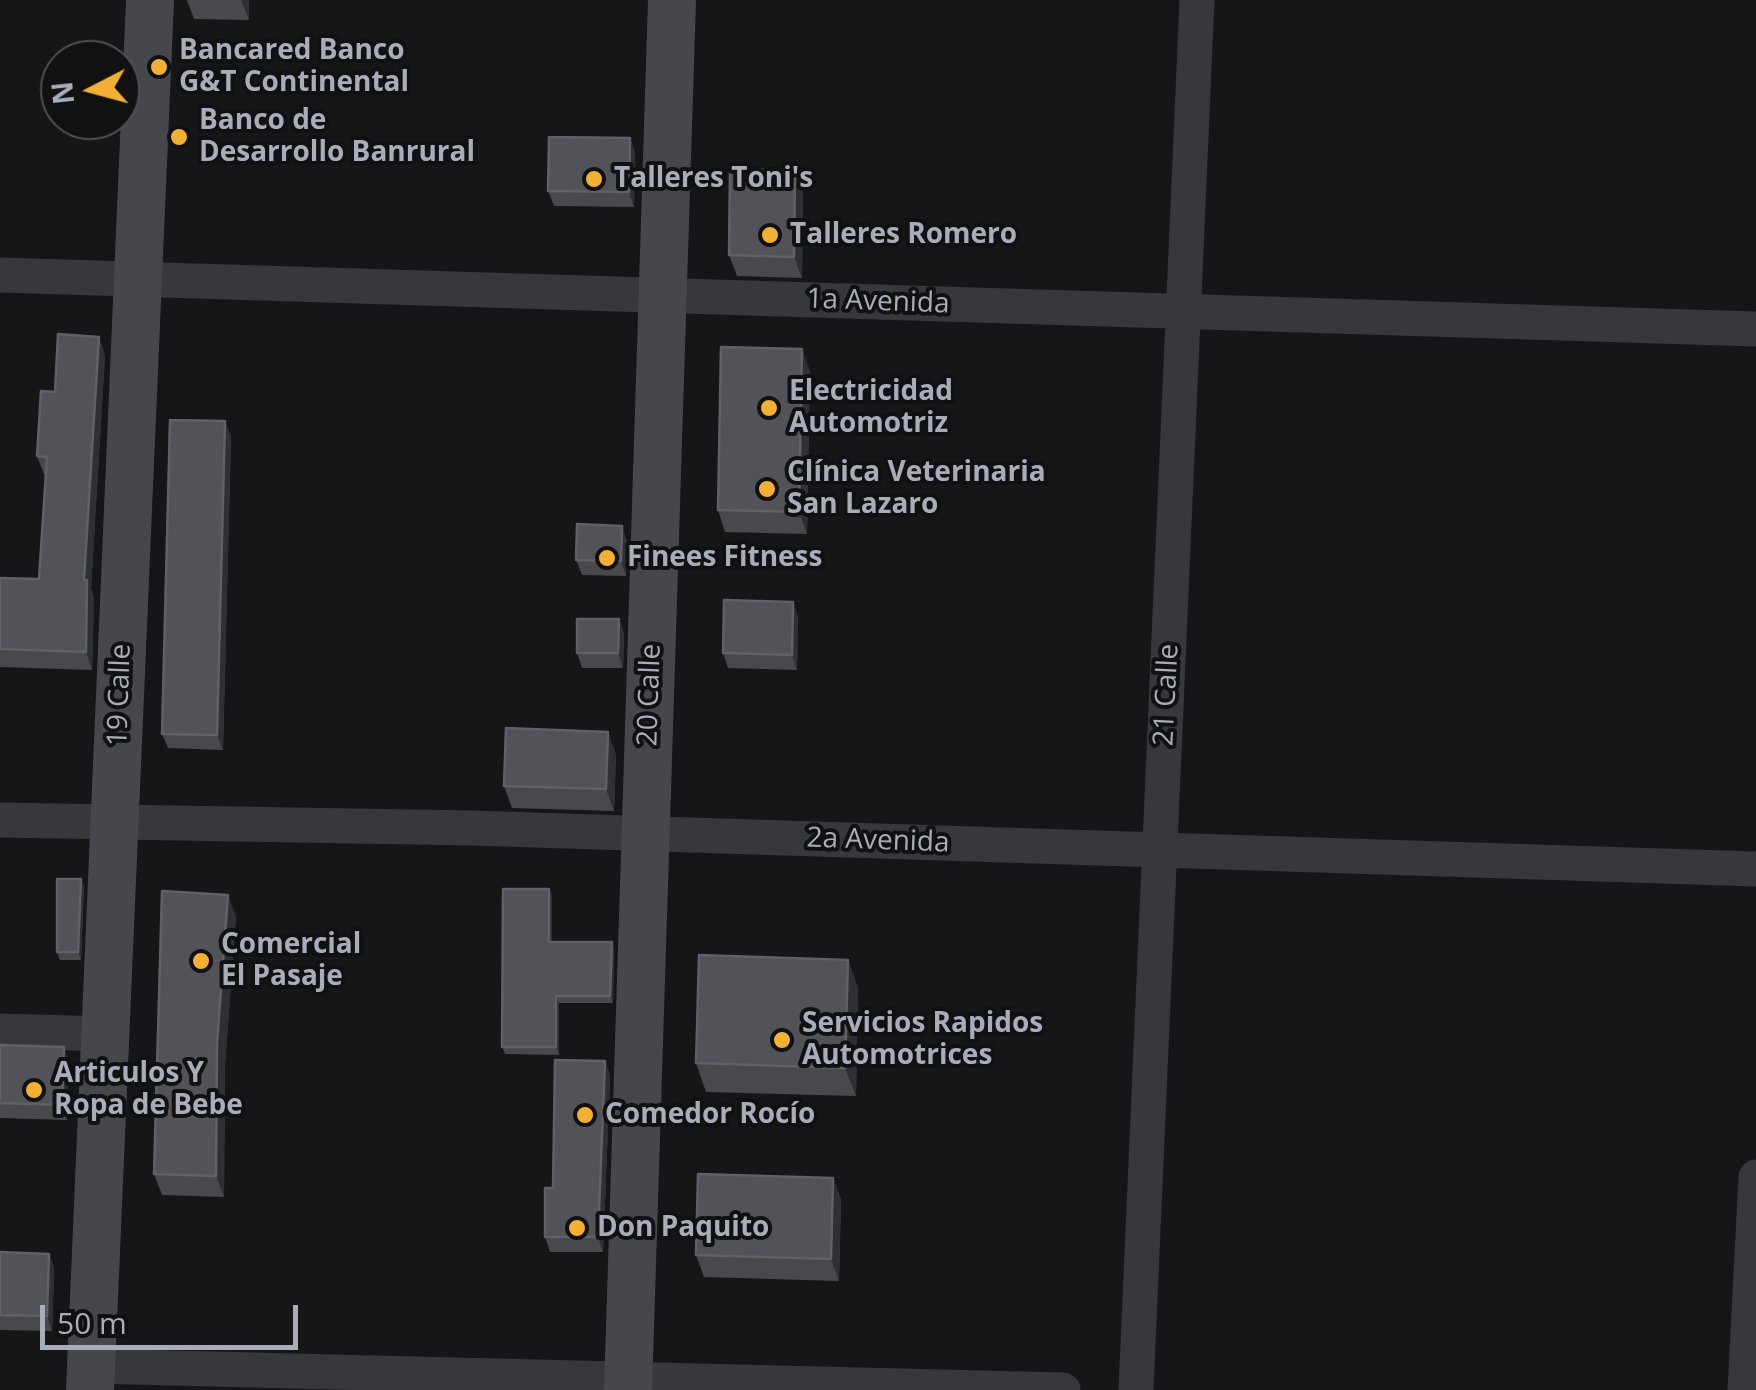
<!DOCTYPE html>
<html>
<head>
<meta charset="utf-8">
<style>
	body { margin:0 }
	#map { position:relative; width:1756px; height:1390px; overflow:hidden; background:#161618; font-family:"Open Sans",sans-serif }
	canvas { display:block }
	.north { position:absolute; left:40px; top:40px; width:100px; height:100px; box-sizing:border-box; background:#111113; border:2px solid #4d4f55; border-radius:50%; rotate:264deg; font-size:28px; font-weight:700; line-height:40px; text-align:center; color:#a8adb8 }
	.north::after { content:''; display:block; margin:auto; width:35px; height:45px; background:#f2b134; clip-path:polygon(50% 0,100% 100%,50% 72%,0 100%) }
	.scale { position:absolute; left:40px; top:1305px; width:258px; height:45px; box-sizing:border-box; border:5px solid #a8adb8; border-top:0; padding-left:12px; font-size:30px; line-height:35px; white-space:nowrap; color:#a8adb8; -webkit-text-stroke:8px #111113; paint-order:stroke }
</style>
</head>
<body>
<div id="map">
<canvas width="1756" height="1390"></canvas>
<div class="north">N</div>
<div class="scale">50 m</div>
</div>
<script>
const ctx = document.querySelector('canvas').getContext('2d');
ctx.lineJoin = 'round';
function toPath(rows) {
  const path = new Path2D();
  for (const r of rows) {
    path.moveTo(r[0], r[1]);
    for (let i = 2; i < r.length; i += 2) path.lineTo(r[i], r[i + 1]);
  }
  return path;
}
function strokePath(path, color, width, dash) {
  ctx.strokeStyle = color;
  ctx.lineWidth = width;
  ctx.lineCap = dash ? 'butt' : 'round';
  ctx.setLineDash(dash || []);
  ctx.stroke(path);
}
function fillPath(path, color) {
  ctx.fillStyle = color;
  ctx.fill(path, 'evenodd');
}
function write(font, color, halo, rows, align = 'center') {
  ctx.font = font + ' "Open Sans",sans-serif';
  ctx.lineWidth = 8;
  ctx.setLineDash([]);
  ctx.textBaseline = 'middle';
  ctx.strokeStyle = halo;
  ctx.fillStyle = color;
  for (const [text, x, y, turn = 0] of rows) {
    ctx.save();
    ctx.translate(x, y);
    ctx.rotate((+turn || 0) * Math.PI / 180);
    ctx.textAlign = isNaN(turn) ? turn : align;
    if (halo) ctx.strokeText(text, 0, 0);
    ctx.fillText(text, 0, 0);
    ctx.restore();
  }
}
const minor = toPath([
	[0,275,1756,329],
	[0,820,472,828,1756,869],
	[0,1031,106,1034],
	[91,1366,1063,1390],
	[1136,1390,1197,0],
	[1745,1390,1756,1177]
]);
const secondary = toPath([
	[90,1390,150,0],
	[628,1390,672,0]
]);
const wall = toPath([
	[187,0,249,0,249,20,194,19],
	[630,138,635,153,634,207,554,206,548,191],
	[795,170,803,191,802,278,737,276,729,255],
	[105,355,91,589,94,598,92,670,0,667,0,578,39,579,46,474,44,474,37,456,55,392],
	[810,371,807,534,725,532,718,510],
	[231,436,223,750,168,748,162,734],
	[627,541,626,576,582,575,576,560],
	[793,602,798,617,797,670,728,668,723,653],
	[619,619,624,634,623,668,582,668,577,653],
	[616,754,614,811,512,808,504,786],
	[81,879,84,887,81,960,60,960,57,952],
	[549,889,552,897,552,942,614,950,613,1003,559,1003,559,1055,505,1054,502,1047],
	[236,916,225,1064,224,1197,162,1195,154,1174],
	[848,960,858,988,856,1096,706,1092,696,1063],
	[0,1045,69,1062,67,1120,0,1118],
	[605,1061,610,1076,603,1252,550,1252,545,1237,553,1188],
	[833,1178,841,1200,839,1281,704,1277,696,1255],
	[0,1252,49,1254,54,1268,52,1331,0,1330]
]);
const shadedWall = toPath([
	[241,0,249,0,249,20],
	[630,138,635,153,634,207,629,192],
	[795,170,803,191,802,278,794,257],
	[99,337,105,355,91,589,94,598,92,670,86,652,84,580],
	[802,349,810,371,807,534,799,512],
	[225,421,231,436,223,750,217,735],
	[622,526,627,541,626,576,621,561],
	[793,602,798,617,797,670,792,655],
	[619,619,624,634,623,668,618,653],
	[608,732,616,754,614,811,606,789],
	[81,879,84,887,81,960,78,952],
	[549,889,552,897,552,949,549,942],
	[228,895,236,916,225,1064,224,1197,216,1176,217,1043],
	[612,942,614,950,613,1003,610,996],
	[848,960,858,988,856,1096,845,1068],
	[556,996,559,1003,559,1055,556,1047],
	[64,1047,69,1062,67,1120,62,1105],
	[605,1061,610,1076,603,1252,598,1237],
	[833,1178,841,1200,839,1281,831,1259],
	[49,1254,54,1268,52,1331,47,1316]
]);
const building = toPath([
	[549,137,630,138,629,192,548,191,549,137],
	[730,169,795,170,794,257,729,255,730,169],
	[58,334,99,337,84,580,87,580,86,652,0,649,0,578,39,579,47,457,37,456,41,391,55,392,58,334],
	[721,347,802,349,799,512,718,510,721,347],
	[170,420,225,421,217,735,162,734,170,420],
	[577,524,622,526,621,561,576,560,577,524],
	[724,600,793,602,792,655,723,653,724,600],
	[577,619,619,619,618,653,577,653,577,619],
	[506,728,608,732,606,789,504,786,506,728],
	[57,879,81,879,78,952,57,952,57,879],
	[503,889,549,889,549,942,612,942,610,996,556,996,556,1047,502,1047,503,889],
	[162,891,228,895,217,1043,216,1176,154,1174,162,891],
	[699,955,848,960,845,1068,696,1063,699,955],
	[0,1045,64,1047,62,1105,0,1103,0,1045],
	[555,1060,605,1061,598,1237,545,1237,545,1188,553,1188,555,1060],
	[698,1174,833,1178,831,1259,696,1255,698,1174],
	[0,1252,49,1254,47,1316,0,1315,0,1252]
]);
const markers = [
	[159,67,10,"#f2b134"],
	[179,137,10,"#f2b134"],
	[594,179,10,"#f2b134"],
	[770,235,10,"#f2b134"],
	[769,408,10,"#f2b134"],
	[767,489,10,"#f2b134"],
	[607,558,10,"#f2b134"],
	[201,961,10,"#f2b134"],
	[782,1040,10,"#f2b134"],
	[34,1090,10,"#f2b134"],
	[585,1115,10,"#f2b134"],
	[577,1228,10,"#f2b134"]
];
const poiNames = [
	["Bancared Banco",179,51],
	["G&T Continental",179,83],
	["Banco de",199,121],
	["Desarrollo Banrural",199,153],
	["Talleres Toni's",614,179],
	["Talleres Romero",790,235],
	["Electricidad",789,392],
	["Automotriz",789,424],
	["Clínica Veterinaria",787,473],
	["San Lazaro",787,505],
	["Finees Fitness",627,558],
	["Comercial",221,945],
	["El Pasaje",221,977],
	["Servicios Rapidos",802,1024],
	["Automotrices",802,1056],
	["Articulos Y",54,1074],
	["Ropa de Bebe",54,1106],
	["Comedor Rocío",605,1115],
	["Don Paquito",597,1228]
];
const streetNames = [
	["1a Avenida",878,302,2],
	["19 Calle",120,695,-88],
	["20 Calle",650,695,-88],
	["21 Calle",1167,695,-87],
	["2a Avenida",878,841,2]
];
strokePath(minor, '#37383d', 35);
strokePath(secondary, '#45474d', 48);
fillPath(wall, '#47494d');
fillPath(shadedWall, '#2f3033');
fillPath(building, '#525359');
strokePath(building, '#5f6168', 2.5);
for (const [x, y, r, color] of markers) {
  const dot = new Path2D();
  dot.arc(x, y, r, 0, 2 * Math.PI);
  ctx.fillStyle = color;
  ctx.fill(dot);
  strokePath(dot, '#111113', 4);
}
write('bold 28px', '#a8adb8', '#111113', poiNames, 'left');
write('28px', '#a8adb8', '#111113', streetNames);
</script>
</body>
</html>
